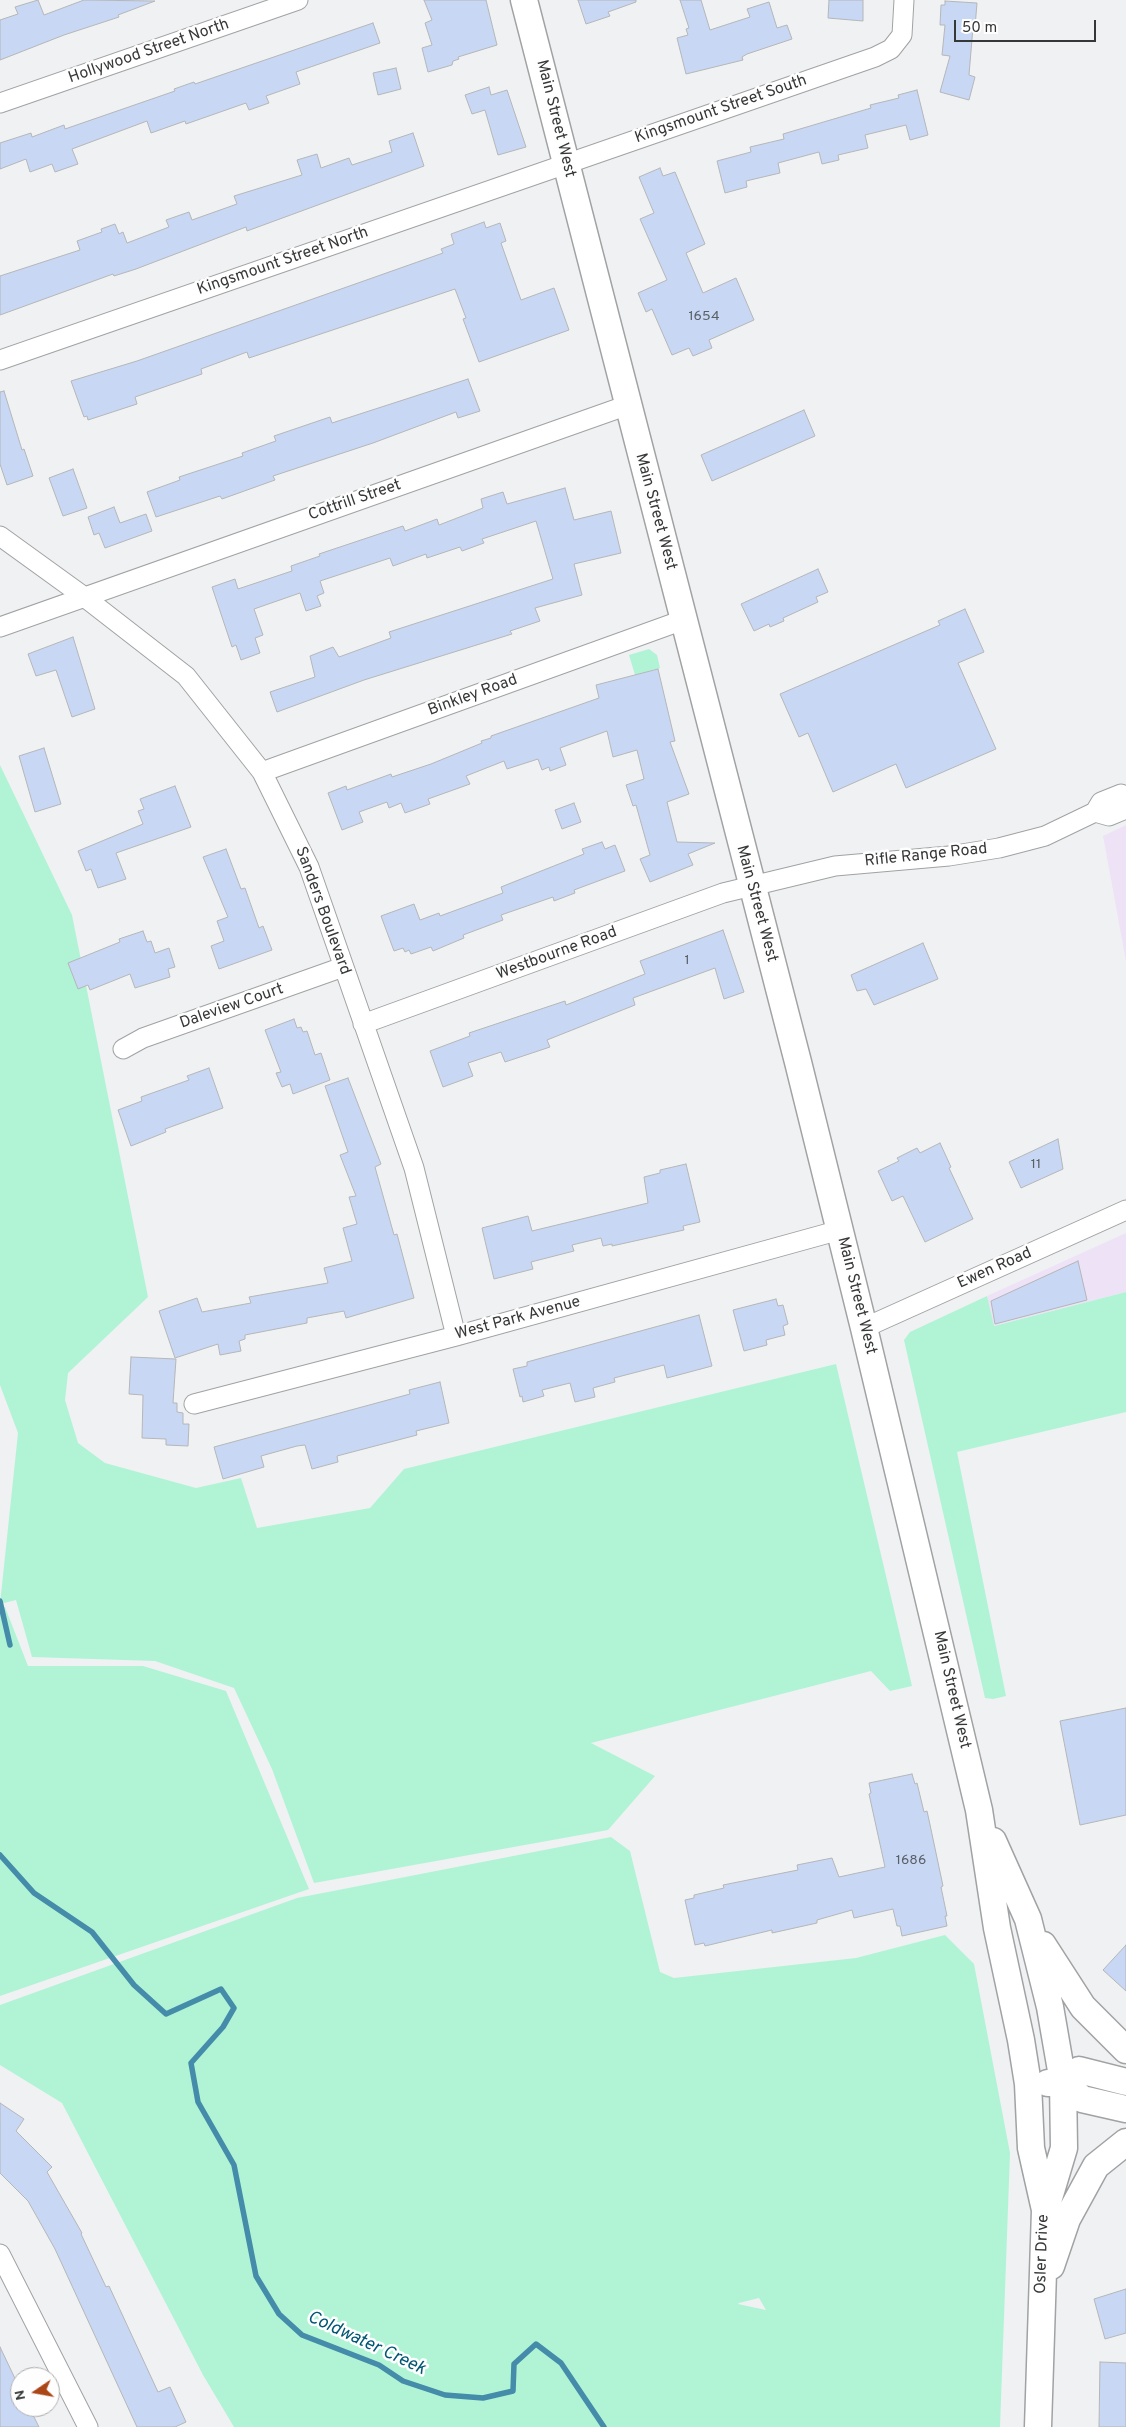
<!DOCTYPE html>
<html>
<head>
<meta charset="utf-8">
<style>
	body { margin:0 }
	#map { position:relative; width:1126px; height:2427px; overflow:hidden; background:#f0f1f3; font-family:Overpass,sans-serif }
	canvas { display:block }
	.north { position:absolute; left:10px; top:2367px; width:50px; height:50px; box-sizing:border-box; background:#fefeff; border:1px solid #aeaeaf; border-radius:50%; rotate:258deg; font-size:14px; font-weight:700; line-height:20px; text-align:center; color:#363737 }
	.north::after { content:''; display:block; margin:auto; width:18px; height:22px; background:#ab4617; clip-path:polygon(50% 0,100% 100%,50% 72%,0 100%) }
	.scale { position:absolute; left:954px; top:20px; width:142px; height:22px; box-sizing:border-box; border:2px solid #363737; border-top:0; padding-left:6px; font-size:15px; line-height:18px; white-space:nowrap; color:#363737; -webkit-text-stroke:4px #fefeff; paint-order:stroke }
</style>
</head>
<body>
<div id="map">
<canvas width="1126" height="2427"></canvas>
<div class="north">N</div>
<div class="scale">50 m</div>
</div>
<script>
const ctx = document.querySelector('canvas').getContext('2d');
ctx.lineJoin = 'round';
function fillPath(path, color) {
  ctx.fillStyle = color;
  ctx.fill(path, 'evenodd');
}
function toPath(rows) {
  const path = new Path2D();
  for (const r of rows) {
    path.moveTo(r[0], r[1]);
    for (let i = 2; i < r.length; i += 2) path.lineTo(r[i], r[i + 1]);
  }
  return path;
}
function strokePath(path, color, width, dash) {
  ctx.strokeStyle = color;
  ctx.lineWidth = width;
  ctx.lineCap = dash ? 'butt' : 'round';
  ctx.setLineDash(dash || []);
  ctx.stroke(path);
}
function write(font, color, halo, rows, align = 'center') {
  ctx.font = font + ' Overpass,sans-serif';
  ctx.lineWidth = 5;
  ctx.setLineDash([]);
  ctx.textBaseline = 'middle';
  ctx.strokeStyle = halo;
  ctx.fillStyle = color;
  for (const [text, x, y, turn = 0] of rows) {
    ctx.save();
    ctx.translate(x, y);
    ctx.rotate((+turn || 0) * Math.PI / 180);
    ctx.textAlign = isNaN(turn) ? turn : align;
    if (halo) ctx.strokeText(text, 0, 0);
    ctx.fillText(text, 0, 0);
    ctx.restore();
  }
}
const industrial = toPath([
	[1126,825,1126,961,1103,836],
	[1126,1233,1126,1292,993,1326,987,1296]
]);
const green = toPath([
	[649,649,657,655,660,668,635,675,629,655],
	[0,765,72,915,148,1297,68,1373,65,1400,78,1443,105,1463,196,1488,241,1478,257,1528,370,1508,404,1469,836,1364,912,1686,890,1691,871,1671,591,1743,655,1776,608,1830,314,1883,272,1769,234,1688,155,1661,32,1657,16,1600,0,1604,18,1433,0,1385],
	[1126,1292,1126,1412,957,1452,1006,1696,993,1699,985,1698,904,1340,910,1332,987,1296,994,1326],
	[5,1607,28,1666,143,1666,226,1691,309,1889,0,1996,0,1608],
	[611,1837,630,1851,660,1972,674,1978,856,1958,945,1935,974,1964,1010,2153,1000,2427,234,2427,203,2375,62,2103,0,2065,0,2005,297,1898],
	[759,2298,766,2310,738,2304,739,2303]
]);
const stream = toPath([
	[0,1601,10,1645],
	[0,1855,34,1893,92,1932,134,1985,166,2014,221,1989,234,2008,223,2027,191,2063,198,2102,234,2165,256,2276,279,2314,302,2335,379,2365,403,2381,445,2395,483,2398,513,2391,514,2364,536,2344,561,2363,604,2427]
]);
const building = toPath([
	[38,0,44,15,84,0,155,1,118,15,119,17,64,35,0,60,0,20,18,14,15,7,38,0],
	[424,0,486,0,497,45,458,57,459,59,453,61,452,65,428,72,422,48,432,45,425,23,432,20,424,0],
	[578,0,636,0,636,2,608,12,610,16,586,24,578,0],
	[680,0,701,0,710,30,750,17,747,9,769,2,777,28,787,25,792,39,747,54,742,57,743,60,686,74,677,38,688,35,686,29,689,28,680,0],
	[829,0,863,0,863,21,828,18,829,0],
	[945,1,977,3,975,27,973,27,969,75,975,77,969,100,940,92,950,56,942,55,945,25,940,25,941,5,945,5,945,1],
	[373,23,380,43,296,72,300,84,266,96,269,103,249,110,246,103,186,124,185,121,151,133,147,121,72,149,78,164,55,172,52,164,30,172,26,159,0,169,0,143,31,133,32,137,64,125,65,129,175,91,174,89,194,82,195,84,373,23],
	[396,68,401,89,378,95,373,73,396,68],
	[489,87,491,95,507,90,526,147,498,155,485,110,472,114,465,95,489,87],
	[917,90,928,135,910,140,906,125,865,135,868,148,838,155,839,160,822,164,819,152,778,163,780,173,746,181,747,187,725,193,717,161,751,152,750,147,784,139,783,134,871,108,870,105,899,98,898,95,917,90],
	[413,133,424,166,247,231,246,227,136,269,114,276,113,274,0,315,0,276,80,250,77,241,102,232,101,229,115,224,119,234,123,232,127,243,169,227,166,220,189,212,192,220,237,204,234,196,302,175,297,160,317,154,321,168,349,158,352,165,392,152,389,141,413,133],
	[660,168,663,176,675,172,705,244,686,253,703,293,736,278,754,320,709,340,712,348,693,356,689,348,672,355,652,309,646,312,638,293,667,280,640,219,654,213,639,177,660,168],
	[484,222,486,228,500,223,506,241,501,243,521,300,554,288,569,330,479,362,463,319,466,318,455,289,249,358,247,352,201,369,202,374,135,397,137,404,88,420,87,416,84,417,71,381,137,361,443,253,441,249,454,244,451,234,484,222],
	[468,379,480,411,458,418,456,412,373,443,273,476,275,480,222,499,220,496,156,517,147,492,180,480,179,477,243,456,242,453,276,441,274,436,330,417,332,423,468,379],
	[4,391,22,450,24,449,33,476,7,485,0,464,0,392,4,391],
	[804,410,815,436,712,481,701,455,804,410],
	[73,469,87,508,63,516,49,478,73,469],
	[565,488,574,520,611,511,621,553,574,564,582,595,535,608,540,621,510,631,512,634,364,680,277,712,270,692,315,677,310,656,333,647,339,657,391,638,389,632,553,579,536,521,482,539,484,543,462,551,460,547,427,558,426,554,393,566,390,558,320,581,324,593,317,596,321,606,306,611,300,593,254,609,263,635,255,638,260,653,241,660,236,645,232,647,212,587,235,579,238,589,292,571,291,566,320,556,319,554,403,526,405,531,437,519,439,525,483,508,481,499,503,492,507,504,565,488],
	[114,507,120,523,146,514,152,531,105,548,99,533,94,535,88,517,114,507],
	[818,569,828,592,816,597,818,602,783,618,784,621,770,627,769,624,754,631,741,604,818,569],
	[965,609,984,652,958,663,996,749,906,788,896,764,833,792,808,733,799,737,780,694,940,625,938,621,965,609],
	[73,637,95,709,72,717,56,670,36,676,28,654,73,637],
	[658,669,675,741,670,742,689,794,667,802,677,842,715,843,688,854,693,865,650,882,640,859,650,855,636,805,633,806,626,785,644,779,637,750,613,757,607,731,560,748,566,765,550,771,549,767,542,770,538,759,507,769,504,761,466,776,470,784,428,799,430,804,405,813,401,803,389,808,387,802,359,812,363,822,342,830,328,793,346,786,347,790,391,774,392,777,431,764,482,743,481,741,491,738,491,736,599,698,596,685,658,669],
	[44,748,61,804,35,812,19,756,44,748],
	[175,786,191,827,116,853,126,879,98,888,91,869,86,871,78,851,143,824,138,811,144,809,140,799,175,786],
	[574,803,581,822,562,829,555,810,574,803],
	[602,842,605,849,615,845,625,871,574,890,575,893,554,901,553,897,501,915,503,920,463,935,464,938,433,951,431,947,411,954,409,950,405,952,403,948,394,951,381,916,414,904,420,920,439,913,440,916,503,893,501,887,584,854,582,849,602,842],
	[226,849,241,889,245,888,259,928,263,926,272,950,219,969,211,946,224,941,217,921,228,917,203,857,226,849],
	[723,930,744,992,724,999,715,968,633,998,635,1005,547,1040,550,1047,505,1062,501,1052,468,1063,473,1076,443,1087,430,1051,470,1036,469,1033,565,1001,566,1005,645,974,640,961,723,930],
	[143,931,147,942,151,941,155,953,169,948,175,967,168,969,170,977,135,988,130,974,90,990,88,985,78,989,68,963,120,942,119,939,143,931],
	[923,943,938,979,874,1005,866,989,857,991,851,975,923,943],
	[294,1019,297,1028,301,1027,303,1032,307,1031,315,1055,321,1053,330,1080,293,1094,290,1084,282,1087,276,1073,281,1072,265,1030,294,1019],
	[209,1068,223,1108,165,1129,166,1132,131,1146,118,1110,142,1101,141,1097,189,1080,187,1076,209,1068],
	[348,1078,381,1164,375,1167,394,1235,397,1234,414,1298,346,1318,344,1311,307,1318,307,1323,245,1335,245,1339,239,1341,241,1351,220,1355,218,1344,175,1358,159,1311,197,1298,202,1312,251,1303,249,1297,328,1283,324,1268,352,1261,343,1228,357,1224,349,1197,356,1196,340,1155,348,1152,325,1086,348,1078],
	[1058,1139,1063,1169,1021,1188,1009,1162,1058,1139],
	[940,1143,951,1167,949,1168,973,1219,925,1242,903,1196,892,1201,878,1171,899,1161,897,1158,917,1148,920,1153,940,1143],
	[686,1164,700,1222,683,1226,684,1230,612,1246,612,1244,603,1246,601,1238,572,1245,574,1251,531,1262,533,1269,494,1279,482,1228,528,1216,532,1231,648,1203,644,1177,660,1173,660,1170,686,1164],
	[1078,1261,1087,1300,995,1324,991,1301,1078,1261],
	[776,1299,778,1306,783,1305,788,1324,783,1326,785,1335,766,1340,767,1345,744,1351,733,1310,776,1299],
	[699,1315,712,1366,667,1378,664,1365,614,1378,615,1382,593,1388,595,1397,575,1402,570,1383,542,1390,544,1396,523,1402,522,1396,520,1397,513,1369,527,1366,527,1362,699,1315],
	[131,1357,176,1359,173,1403,177,1403,177,1412,183,1413,183,1424,189,1424,188,1446,166,1445,166,1439,142,1438,143,1395,129,1394,131,1357],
	[440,1382,449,1423,416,1431,417,1435,337,1456,338,1462,312,1469,305,1445,297,1446,261,1456,264,1467,223,1479,214,1447,410,1394,409,1390,440,1382],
	[1126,1708,1126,1815,1080,1825,1060,1721,1126,1708],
	[912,1774,915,1784,917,1783,924,1812,927,1811,929,1820,943,1886,941,1887,947,1916,945,1916,947,1926,902,1936,900,1926,897,1926,893,1909,854,1918,852,1910,817,1920,817,1923,772,1933,772,1930,705,1946,704,1943,695,1945,685,1900,694,1898,694,1895,724,1888,723,1885,798,1870,797,1865,832,1858,839,1877,885,1867,869,1794,871,1793,869,1783,912,1774],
	[1126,1945,1126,1991,1103,1970,1126,1945],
	[0,2103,24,2119,16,2131,52,2167,47,2172,82,2233,81,2234,106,2287,109,2286,158,2392,170,2387,186,2422,175,2427,137,2427,55,2249,28,2201,0,2173,0,2103],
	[1126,2289,1126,2333,1105,2339,1094,2299,1126,2289],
	[0,2347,20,2389,20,2407,29,2407,39,2427,0,2427,0,2347],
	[1100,2362,1126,2363,1126,2427,1099,2427,1100,2362]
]);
const street = toPath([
	[0,103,298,0],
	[0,360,875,57,891,49,902,35,904,0],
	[0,536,83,596,186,676,262,772,309,867,414,1168,456,1336],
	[0,627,628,405],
	[262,772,683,620],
	[1095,812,1109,816,1126,809],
	[363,1024,723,893,835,866,949,856,999,848,1045,836,1095,812,1101,802,1121,794,1126,796],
	[123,1049,143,1038,343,967],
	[864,1328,1126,1210],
	[194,1404,456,1336,840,1230],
	[0,2254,88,2427]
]);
const secondary = toPath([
	[524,0,798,1062,864,1328,979,1810,997,1928,1021,2040,1028,2084,1031,2148,1045,2210,1038,2427],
	[993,1841,1028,1919,1050,2007,1063,2082,1064,2148,1046,2208],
	[1043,1945,1083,2007,1126,2050],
	[1063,2082,1082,2099,1126,2109],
	[1048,2083,1063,2082,1079,2070,1126,2082],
	[1051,2266,1067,2219,1096,2166,1126,2142]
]);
const numberNames = [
	["1654",704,317],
	["1",687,961],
	["11",1036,1165],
	["1686",911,1861]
];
const streetNames = [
	["Hollywood Street North",149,52,-19],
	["Kingsmount Street South",721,110,-19],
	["Main Street West",555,119,76],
	["Kingsmount Street North",283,262,-19],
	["Cottrill Street",355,501,-19],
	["Main Street West",655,512,75],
	["Binkley Road",473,696,-20],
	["Rifle Range Road",926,856,-6],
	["Main Street West",756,904,75],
	["Sanders Boulevard",322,911,70],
	["Westbourne Road",557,954,-20],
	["Daleview Court",232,1007,-19],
	["Ewen Road",995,1269,-24],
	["Main Street West",856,1296,76],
	["West Park Avenue",518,1319,-15],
	["Main Street West",951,1690,77],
	["Osler Drive",1043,2254,-88]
];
const waterNames = [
	["Coldwater Creek",366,2344,25]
];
fillPath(industrial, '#eee2f6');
fillPath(green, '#b0f4d5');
strokePath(stream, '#458baa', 5.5);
fillPath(building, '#c7d7f4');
strokePath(building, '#b5b6b8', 1);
strokePath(street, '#a0a2a3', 21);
strokePath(secondary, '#a0a2a3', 29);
strokePath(street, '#fff', 19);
strokePath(secondary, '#fff', 26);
write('14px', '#5a5f66', null, numberNames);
write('16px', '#363737', '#fefeff', streetNames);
write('italic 18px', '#005674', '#fefeff', waterNames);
</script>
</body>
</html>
